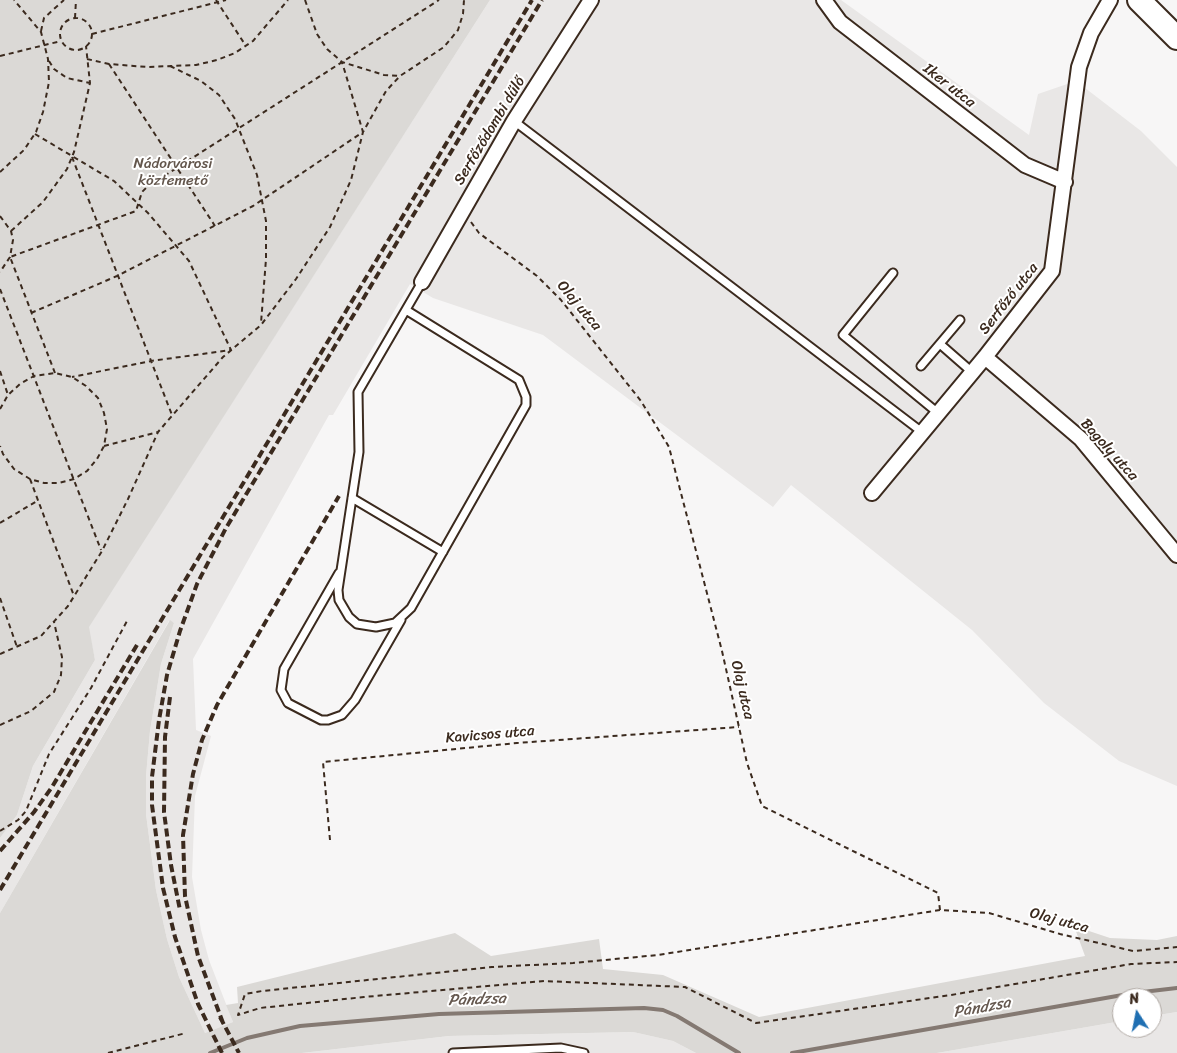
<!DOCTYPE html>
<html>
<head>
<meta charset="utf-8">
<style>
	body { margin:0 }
	#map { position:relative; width:1177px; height:1053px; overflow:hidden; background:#f7f6f6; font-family:Sriracha,sans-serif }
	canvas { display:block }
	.north { position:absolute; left:1112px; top:988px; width:50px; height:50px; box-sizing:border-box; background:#fff; border:1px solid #b1aaa5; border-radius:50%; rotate:349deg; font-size:14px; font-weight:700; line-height:20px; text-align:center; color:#3b2a1e }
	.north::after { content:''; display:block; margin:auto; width:18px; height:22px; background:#1f6fb2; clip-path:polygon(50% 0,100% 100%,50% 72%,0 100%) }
</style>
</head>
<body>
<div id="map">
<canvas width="1177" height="1053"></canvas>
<div class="north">N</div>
</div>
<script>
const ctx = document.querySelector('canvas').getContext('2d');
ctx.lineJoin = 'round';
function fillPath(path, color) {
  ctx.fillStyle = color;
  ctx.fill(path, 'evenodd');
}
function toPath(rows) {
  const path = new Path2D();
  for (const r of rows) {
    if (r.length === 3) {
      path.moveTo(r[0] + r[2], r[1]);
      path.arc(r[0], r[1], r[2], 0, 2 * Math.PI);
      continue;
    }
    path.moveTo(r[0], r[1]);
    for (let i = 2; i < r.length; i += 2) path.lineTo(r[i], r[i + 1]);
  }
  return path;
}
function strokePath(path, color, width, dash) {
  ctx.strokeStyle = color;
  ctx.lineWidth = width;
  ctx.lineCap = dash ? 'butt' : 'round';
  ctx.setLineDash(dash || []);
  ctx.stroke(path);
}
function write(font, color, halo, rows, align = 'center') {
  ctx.font = font + ' Sriracha,sans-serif';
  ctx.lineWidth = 4;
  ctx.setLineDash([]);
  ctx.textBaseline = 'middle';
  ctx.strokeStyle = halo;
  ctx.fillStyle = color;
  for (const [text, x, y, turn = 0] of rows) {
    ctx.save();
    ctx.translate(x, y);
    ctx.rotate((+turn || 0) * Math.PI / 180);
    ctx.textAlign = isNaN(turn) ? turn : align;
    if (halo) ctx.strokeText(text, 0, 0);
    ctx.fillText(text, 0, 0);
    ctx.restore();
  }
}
const built = toPath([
	[490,0,841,0,1029,135,1038,94,1076,81,1141,131,1177,167,1177,786,1119,761,1044,703,972,630,791,485,773,507,543,335,433,298,410,284,333,415,329,415,193,659,196,730,211,736,195,796,192,877,201,930,209,960,233,1022,205,1033,179,977,167,939,156,890,146,814,146,776,150,731,161,664,174,623,169,621,0,913,0,838,17,815,33,766,95,660,88,627],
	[1177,1012,1177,1053,937,1053,1122,1021,1122,1028,1152,1028,1152,1016],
	[633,1032,673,1041,696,1053,302,1053,449,1036]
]);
const green = toPath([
	[0,0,490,0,89,627,95,660,33,766,17,815,0,838],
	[170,620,174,623,161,664,150,731,146,776,146,814,156,890,167,939,179,977,205,1033,233,1022,226,1005,238,1003,237,987,455,933,491,956,599,939,603,969,663,975,759,1017,1085,956,1074,926,1110,938,1157,940,1177,936,1177,1012,1152,1016,1152,998,1122,998,1122,1021,937,1053,696,1053,673,1041,633,1032,449,1036,302,1053,0,1053,0,913]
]);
const stream = toPath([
	[210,1053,247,1038,300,1026,439,1014,644,1008,663,1010,677,1016,739,1053],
	[792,1053,1134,993,1177,988]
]);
const path = toPath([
	[216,0,246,46],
	[305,0,317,34,327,49,342,62,384,75,400,76],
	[75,18,76,0],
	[76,34,16],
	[41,31,44,18,64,0],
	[92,34,226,0],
	[0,56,61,41],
	[87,59,109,64,147,67,196,65,217,60,235,53,253,41,288,0],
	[49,61,54,69,67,78,90,83],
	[109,64,215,226],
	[170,66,201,81,219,95,235,119,257,175,266,221,266,259,261,323],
	[35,134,114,181,148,213,189,261,231,350,151,361,72,377],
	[72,157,172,415],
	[0,172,24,150,36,132,43,112,49,82,48,59,41,32,14,0],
	[0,216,11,231,13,240,10,257,0,272],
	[471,222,479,233,537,276,561,300,641,401,669,447,722,651,747,763,762,806,938,893,940,910,989,913,1060,934,1133,951,1177,947],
	[11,231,43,202,67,169,74,152,90,83,86,46],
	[0,289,101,550],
	[31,313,117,276,253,206,363,132,342,62],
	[0,371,8,395],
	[55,373,10,257,136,211,142,192,147,187,439,0],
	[0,409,8,395,20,384,34,376,55,373,72,377,86,386,98,398,104,413,107,429,104,446,97,459,87,471,74,479,59,483,44,483,30,479,14,469,3,454,0,446],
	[104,446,158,432],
	[30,479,74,596],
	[0,523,37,501],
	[0,598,17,647],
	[0,654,41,636,68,606,102,551,128,499,158,432,223,357,261,325,296,279,330,227,351,180,363,132,386,91,400,76,444,47,458,30,463,14,464,0],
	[0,725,31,711,54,692,61,675,62,657,54,622],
	[0,831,18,820,26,811,49,754,91,688,127,621],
	[330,840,323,762,517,743,739,727],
	[940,910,658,955,573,963,492,967,262,991,245,994,238,1015,260,1008,364,997,544,981,685,987,756,1023,951,995,1131,964,1177,962],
	[108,1053,186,1033]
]);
const service = toPath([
	[514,121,922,432],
	[893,273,843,335,938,413],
	[406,310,519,380,526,397,526,405,411,608,395,623,376,627,357,624,349,617,339,600,338,590,359,452,358,392,422,282],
	[940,344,972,372],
	[921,366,960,320],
	[352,498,443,552],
	[339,573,284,669,281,690,288,703,321,720,328,720,342,715,355,700,401,620],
	[453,1053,561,1048,584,1053]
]);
const minor = toPath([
	[824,0,840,22,1025,165,1065,182],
	[422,282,514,121,591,0],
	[985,357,1081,439,1177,555],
	[872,493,985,357,1052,271,1079,67,1091,33,1110,0]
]);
const primary = toPath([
	[1139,0,1177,38]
]);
const rail = toPath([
	[170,697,165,737,164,812,171,865,180,910],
	[0,851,34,812,52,787,137,645],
	[0,890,532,0],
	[220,1017,239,1053],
	[223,1023,198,956,185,896,183,835,193,774,202,740,217,705,339,496],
	[222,1053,198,1004,175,937,163,888,152,805,152,777,159,720,167,675,180,631,197,584,226,528,542,0]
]);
const streetNames = [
	["Iker utca",949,86,38],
	["Serfőződombi dűlő",490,131,-59],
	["Serfőző utca",1009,299,-52],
	["Olaj utca",579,306,50],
	["Bagoly utca",1109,450,48],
	["Olaj utca",742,690,77],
	["Kavicsos utca",490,735,-5],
	["Olaj utca",1059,921,15]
];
const parkNames = [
	["Nádorvárosi",173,164],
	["köztemető",173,181]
];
const waterNames = [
	["Pándzsa",477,1000,-2],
	["Pándzsa",982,1008,-10]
];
fillPath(built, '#e9e7e6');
fillPath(green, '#dbd9d6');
strokePath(stream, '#847972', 4);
strokePath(service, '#3b2a1e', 11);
strokePath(minor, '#3b2a1e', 18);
strokePath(primary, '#3b2a1e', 26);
strokePath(path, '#3b2a1e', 2, [5, 4]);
strokePath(service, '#fff', 7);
strokePath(minor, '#fff', 14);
strokePath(primary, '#fff', 22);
strokePath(rail, '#3b2a1e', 4, [8, 4]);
write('15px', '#3b2a1e', '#fff', streetNames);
write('15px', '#63564c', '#fff', parkNames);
write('italic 16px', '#65584f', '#fff', waterNames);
</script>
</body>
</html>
